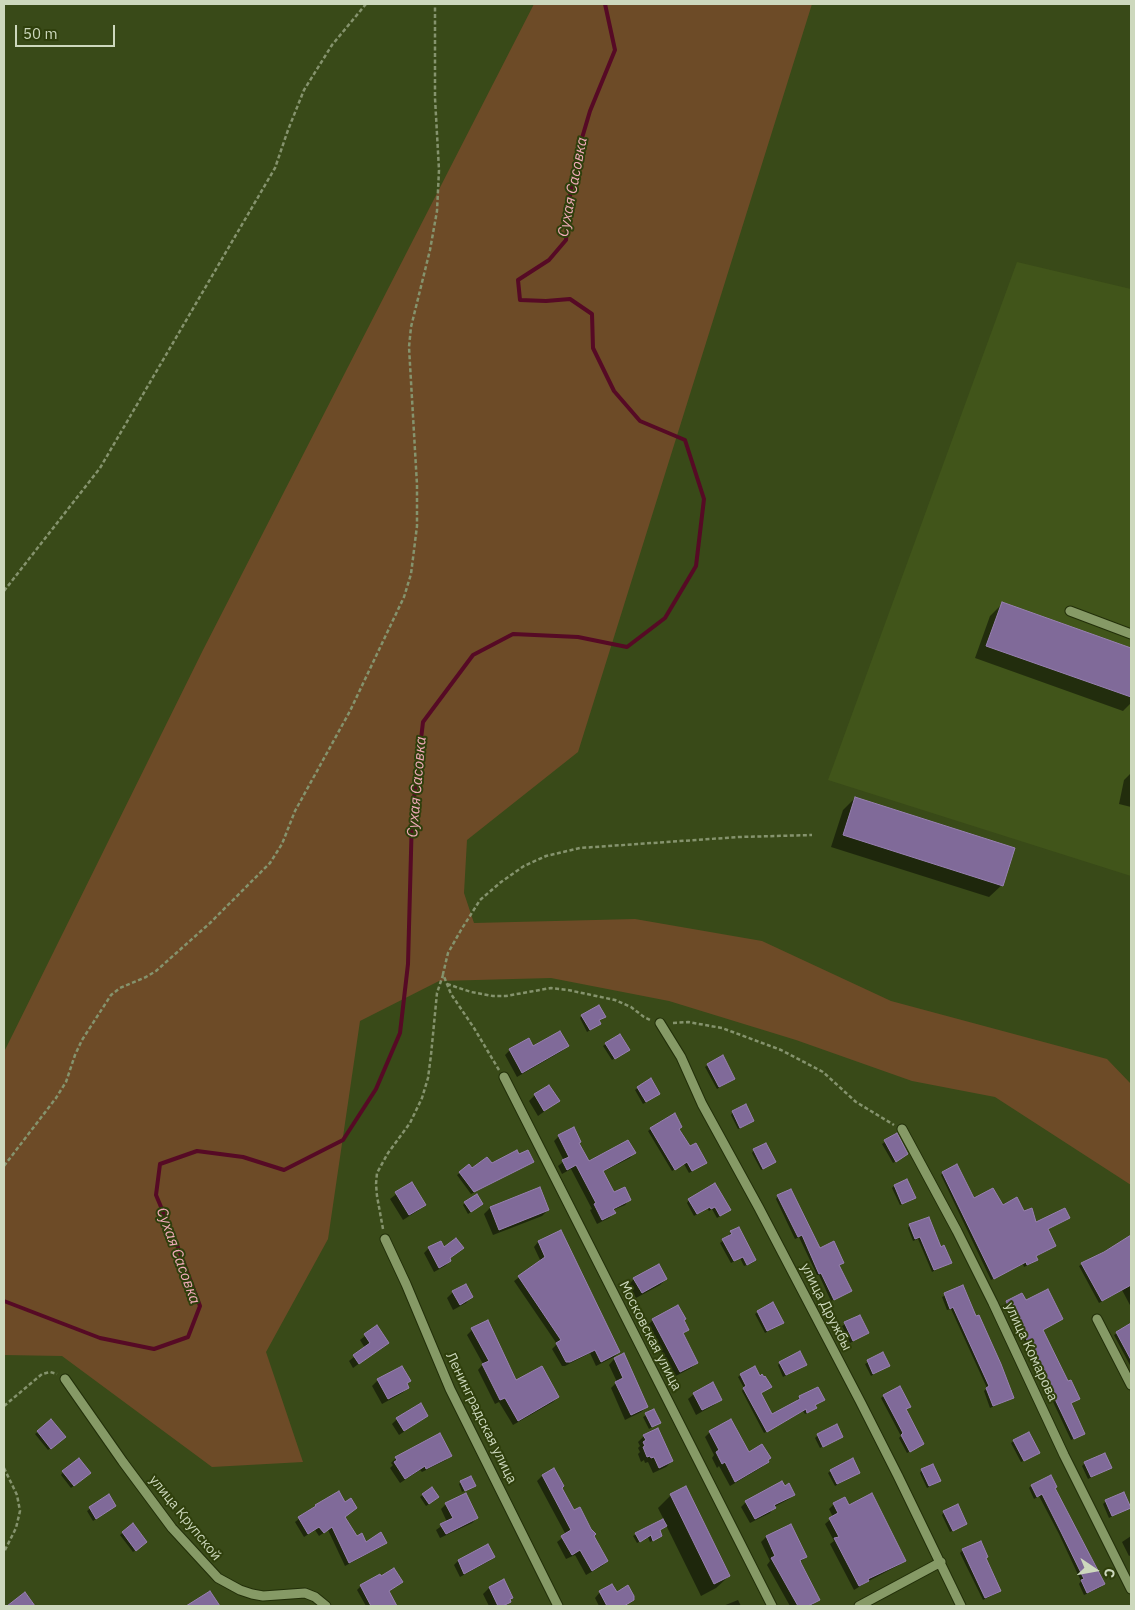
<!DOCTYPE html>
<html>
<head>
<meta charset="utf-8">
<style>
	body { margin:0 }
	#map { position:relative; width:1135px; height:1610px; overflow:hidden; background:#394a18; font-family:"IBM Plex Sans",sans-serif }
	canvas { display:block }
	.frame { position:absolute; inset:0; border:5px solid #cdd8bd; pointer-events:none }
	.north { position:absolute; left:1070px; top:1545px; width:50px; height:50px; -webkit-text-stroke:4px #2f3f0c; paint-order:stroke; rotate:102deg; font-size:14px; font-weight:700; line-height:20px; text-align:center; color:#cdd8bd }
	.north::after { content:''; display:block; margin:auto; width:18px; height:22px; background:#cdd8bd; clip-path:polygon(50% 0,100% 100%,50% 72%,0 100%) }
	.scale { position:absolute; left:15px; top:25px; width:100px; height:22px; box-sizing:border-box; border:2px solid #cdd8bd; border-top:0; padding-left:6px; font-size:15px; line-height:18px; white-space:nowrap; color:#cdd8bd; -webkit-text-stroke:4px #2f3f0c; paint-order:stroke }
</style>
</head>
<body>
<div id="map">
<canvas width="1135" height="1610"></canvas>
<div class="frame"></div>
<div class="north">С</div>
<div class="scale">50 m</div>
</div>
<script>
const ctx = document.querySelector('canvas').getContext('2d');
ctx.lineJoin = 'round';
function fillPath(path, color) {
  ctx.fillStyle = color;
  ctx.fill(path, 'evenodd');
}
function toPath(rows) {
  const path = new Path2D();
  for (const r of rows) {
    path.moveTo(r[0], r[1]);
    for (let i = 2; i < r.length; i += 2) path.lineTo(r[i], r[i + 1]);
  }
  return path;
}
function strokePath(path, color, width, dash) {
  ctx.strokeStyle = color;
  ctx.lineWidth = width;
  ctx.lineCap = dash ? 'butt' : 'round';
  ctx.setLineDash(dash || []);
  ctx.stroke(path);
}
function write(font, color, halo, rows, align = 'center') {
  ctx.font = font + ' "IBM Plex Sans",sans-serif';
  ctx.lineWidth = 4;
  ctx.setLineDash([]);
  ctx.textBaseline = 'middle';
  ctx.strokeStyle = halo;
  ctx.fillStyle = color;
  for (const [text, x, y, turn = 0] of rows) {
    ctx.save();
    ctx.translate(x, y);
    ctx.rotate((+turn || 0) * Math.PI / 180);
    ctx.textAlign = isNaN(turn) ? turn : align;
    if (halo) ctx.strokeText(text, 0, 0);
    ctx.fillText(text, 0, 0);
    ctx.restore();
  }
}
const built = toPath([
	[1017,262,1131,289,1131,876,828,780]
]);
const green = toPath([
	[534,4,812,4,578,752,467,840,464,893,474,923,635,919,762,941,891,1001,1107,1059,1131,1084,1131,1185,995,1097,912,1081,796,1040,669,1001,551,978,439,981,360,1021,328,1239,266,1352,303,1462,212,1467,62,1356,4,1355,4,1052,203,650]
]);
const shadow = toPath([
	[1002,604,1131,650,1131,703,1123,711,975,658,990,616],
	[1130,774,1131,774,1131,807,1119,804,1124,780],
	[855,798,1002,885,989,897,831,847,843,810],
	[582,1016,604,1017,598,1021,597,1026,587,1032,580,1018],
	[606,1044,626,1052,612,1060,603,1046],
	[567,1046,562,1051,517,1077,505,1055,510,1050],
	[708,1065,734,1078,717,1089,705,1067],
	[650,1080,656,1096,643,1104,635,1090],
	[535,1095,558,1101,538,1116,529,1101],
	[733,1112,753,1121,738,1129,731,1115],
	[651,1129,678,1129,703,1165,689,1173,684,1164,672,1171,648,1131],
	[896,1135,907,1154,893,1163,882,1144],
	[559,1136,578,1143,588,1163,634,1153,630,1158,602,1172,614,1194,629,1200,625,1205,613,1210,614,1213,609,1218,597,1224,590,1210,592,1209,571,1169,562,1174,558,1166,564,1161,554,1141],
	[754,1150,775,1162,761,1170,752,1153],
	[519,1156,532,1162,471,1194,457,1175,469,1166,472,1170],
	[943,1173,974,1200,1023,1213,1036,1224,1066,1220,1047,1230,1055,1246,1035,1257,1037,1259,1034,1262,1024,1267,1023,1264,991,1280,941,1175],
	[411,1183,424,1204,419,1210,403,1220,390,1199],
	[894,1186,912,1200,900,1205,892,1188],
	[539,1188,548,1210,542,1216,493,1235,484,1214,490,1208],
	[778,1196,819,1249,842,1262,838,1266,850,1291,847,1293,831,1301,819,1275,817,1275,799,1237,795,1239,776,1199],
	[689,1200,729,1210,717,1218,712,1209,709,1211,707,1208,694,1216,687,1203],
	[465,1203,482,1204,468,1214,463,1205],
	[910,1225,940,1248,950,1262,932,1272,918,1239,913,1241,908,1228],
	[561,1232,619,1352,614,1357,596,1366,590,1353,565,1366,562,1366,552,1349,557,1344,514,1281,541,1262,534,1247,538,1242],
	[731,1232,755,1260,752,1263,744,1266,740,1258,731,1263,720,1243,729,1237,729,1235],
	[1131,1237,1131,1307,1122,1290,1099,1303,1079,1266],
	[440,1242,450,1261,445,1266,434,1272,424,1253,429,1248],
	[634,1279,666,1279,660,1285,636,1298,628,1285],
	[962,1287,1012,1398,990,1408,984,1391,987,1388,951,1309,947,1310,942,1297],
	[453,1292,471,1297,466,1303,453,1310,447,1298],
	[1025,1302,1061,1319,1042,1330,1067,1383,1078,1399,1070,1404,1084,1434,1071,1440,1023,1338,1021,1339,1004,1305,1007,1303],
	[758,1312,782,1323,765,1333,755,1314],
	[859,1316,867,1333,850,1343,842,1326],
	[653,1320,682,1320,688,1329,683,1334,697,1363,691,1368,674,1377,648,1325],
	[487,1321,516,1382,558,1397,553,1402,513,1425,499,1402,495,1404,478,1370,483,1364,467,1335,472,1330],
	[1131,1325,1131,1367,1114,1335],
	[376,1327,387,1343,353,1368,349,1361,365,1348,360,1340],
	[882,1354,888,1365,871,1376,865,1364],
	[624,1355,647,1407,641,1412,625,1420,611,1388,617,1382,609,1365,614,1359],
	[780,1363,805,1364,783,1377,778,1365],
	[741,1375,760,1377,770,1387,760,1394,772,1416,798,1401,797,1400,800,1397,823,1400,814,1406,815,1408,813,1410,805,1414,803,1411,764,1433,742,1391,744,1388,738,1377],
	[378,1380,406,1384,408,1388,402,1393,382,1404,372,1386],
	[694,1394,720,1399,714,1405,696,1415,688,1399],
	[884,1396,909,1406,905,1410,920,1446,907,1453,899,1438,901,1436,881,1398],
	[653,1411,659,1423,649,1429,643,1417],
	[427,1416,399,1435,392,1424,397,1419],
	[38,1432,62,1439,48,1450,35,1434],
	[710,1432,748,1454,767,1462,762,1467,730,1486,719,1466,717,1468,712,1458,714,1455,705,1437],
	[440,1435,450,1455,446,1460,422,1472,420,1470,400,1483,390,1468,393,1465,391,1463,396,1458],
	[818,1435,842,1436,820,1448,815,1438],
	[644,1436,672,1461,666,1467,653,1473,648,1462,645,1463,644,1460,641,1462,638,1454,640,1452,638,1448,640,1446,638,1442],
	[1014,1441,1036,1455,1021,1462,1011,1443],
	[1085,1463,1110,1468,1088,1479,1082,1466],
	[554,1470,561,1488,573,1511,593,1536,607,1561,602,1566,586,1575,575,1555,566,1559,557,1542,566,1535,537,1481,542,1476],
	[922,1470,940,1481,927,1488,920,1473],
	[831,1471,859,1472,835,1486,828,1473],
	[63,1472,87,1475,71,1488,61,1475],
	[461,1482,474,1486,462,1492,459,1484],
	[1031,1486,1054,1488,1103,1584,1101,1587,1084,1595,1079,1584,1081,1581,1059,1534,1039,1496,1034,1499,1029,1488],
	[784,1487,794,1494,789,1499,774,1507,774,1508,770,1513,750,1523,741,1507,746,1502],
	[431,1488,435,1500,426,1506,420,1497],
	[339,1493,344,1517,357,1537,365,1543,386,1543,382,1546,345,1566,328,1530,319,1536,315,1530,304,1537,295,1522,316,1506],
	[671,1495,729,1576,716,1588,701,1596,666,1525,659,1531,661,1536,650,1542,648,1537,637,1543,633,1536,664,1520,658,1508],
	[108,1496,115,1506,93,1521,87,1511],
	[1106,1501,1129,1507,1109,1518,1103,1504],
	[446,1504,477,1518,472,1523,440,1538,436,1530,447,1522,441,1509],
	[834,1504,848,1506,904,1560,899,1565,867,1582,854,1590,830,1544,834,1541,825,1524,833,1517,829,1509],
	[944,1512,966,1524,950,1532,942,1515],
	[133,1525,143,1544,133,1552,120,1535],
	[790,1526,805,1557,800,1562,818,1600,811,1606,790,1606,767,1565,770,1561,761,1542,766,1537],
	[1131,1536,1131,1555,1129,1556,1122,1542],
	[488,1545,494,1557,489,1561,460,1577,454,1565,458,1561],
	[963,1550,1000,1591,997,1593,983,1600,960,1553],
	[504,1581,510,1602,506,1606,489,1606,483,1594,489,1588],
	[402,1582,388,1592,395,1606,366,1606,357,1590,361,1586],
	[612,1586,616,1594,633,1599,625,1606,599,1606,595,1598,600,1592],
	[738,1600,741,1606,723,1606]
]);
const stream = toPath([
	[4,1301,100,1338,154,1349,188,1337,200,1306,177,1245,156,1195,160,1164,197,1151,243,1157,284,1170,343,1140,376,1089,400,1033,408,964,412,816,423,722,473,655,513,634,578,637,627,647,665,618,696,566,704,499,685,440,640,421,614,391,593,348,592,314,570,299,546,301,520,300,518,280,549,260,566,240,570,196,577,155,590,111,615,50,605,4]
]);
const building = toPath([
	[1002,602,1131,648,1131,697,986,646,1002,602],
	[855,797,1015,848,1003,886,843,835,855,797],
	[599,1005,606,1017,599,1020,601,1024,590,1030,581,1015,599,1005],
	[560,1031,569,1046,522,1073,509,1049,529,1038,533,1046,560,1031],
	[620,1034,630,1050,615,1059,605,1043,620,1034],
	[723,1055,735,1079,719,1087,707,1064,723,1055],
	[651,1078,660,1094,646,1102,637,1087,651,1078],
	[549,1085,560,1101,544,1111,534,1094,549,1085],
	[746,1104,754,1121,740,1128,732,1111,746,1104],
	[675,1113,682,1127,679,1129,690,1146,696,1143,707,1163,692,1171,687,1162,675,1170,650,1128,675,1113],
	[574,1127,581,1142,579,1143,589,1161,628,1140,636,1153,603,1171,614,1192,625,1187,631,1200,613,1209,616,1213,602,1220,594,1204,596,1203,576,1165,567,1170,562,1160,569,1157,558,1135,574,1127],
	[897,1133,908,1154,896,1162,884,1140,897,1133],
	[766,1143,776,1162,763,1169,753,1149,766,1143],
	[517,1150,519,1154,528,1150,534,1162,474,1192,459,1172,469,1164,472,1168,487,1157,492,1163,517,1150],
	[957,1164,974,1198,993,1188,1003,1205,1017,1197,1024,1211,1032,1208,1036,1222,1065,1208,1070,1218,1048,1229,1056,1246,1036,1256,1038,1260,1027,1265,1026,1262,994,1279,942,1172,957,1164],
	[907,1179,916,1198,902,1204,894,1185,907,1179],
	[412,1182,426,1205,409,1215,395,1192,412,1182],
	[715,1183,731,1210,720,1216,715,1207,711,1209,710,1207,697,1214,688,1199,715,1183],
	[540,1187,549,1210,499,1230,490,1207,540,1187],
	[791,1189,820,1248,834,1241,844,1263,839,1265,852,1291,834,1300,821,1273,819,1274,802,1235,798,1237,777,1195,791,1189],
	[477,1194,483,1204,471,1212,464,1202,477,1194],
	[929,1217,941,1247,944,1245,952,1263,934,1270,920,1237,915,1239,909,1224,929,1217],
	[739,1227,756,1260,747,1265,743,1257,734,1261,722,1239,732,1234,730,1231,739,1227],
	[561,1230,620,1352,601,1362,595,1350,570,1362,566,1362,556,1343,561,1340,518,1276,545,1257,538,1241,561,1230],
	[1131,1235,1131,1285,1102,1301,1081,1263,1104,1252,1131,1235],
	[456,1238,464,1248,450,1258,451,1261,439,1268,428,1247,441,1241,444,1247,456,1238],
	[659,1264,667,1279,642,1293,633,1278,659,1264],
	[466,1284,473,1297,460,1305,452,1291,466,1284],
	[963,1285,976,1316,979,1315,1001,1364,1014,1398,993,1406,986,1388,989,1386,953,1307,950,1309,944,1293,963,1285],
	[1048,1289,1063,1319,1043,1330,1068,1381,1071,1380,1080,1399,1071,1403,1085,1434,1074,1439,1025,1336,1023,1337,1006,1301,1022,1293,1026,1300,1048,1289],
	[773,1302,784,1323,767,1331,757,1311,773,1302],
	[678,1305,686,1319,684,1320,689,1330,683,1333,698,1363,680,1372,652,1319,678,1305],
	[860,1315,869,1333,853,1341,844,1322,860,1315],
	[488,1320,516,1380,542,1366,559,1397,518,1421,505,1398,500,1400,482,1364,489,1361,471,1328,488,1320],
	[1131,1323,1131,1360,1116,1332,1131,1323],
	[377,1325,389,1343,359,1364,353,1355,370,1343,364,1334,377,1325],
	[800,1351,807,1365,786,1375,779,1362,800,1351],
	[883,1352,890,1366,873,1374,867,1360,883,1352],
	[624,1353,648,1407,631,1415,615,1382,623,1378,614,1358,624,1353],
	[402,1366,411,1381,407,1383,409,1388,388,1399,377,1379,402,1366],
	[755,1366,760,1376,762,1374,764,1377,765,1376,772,1387,761,1393,772,1414,800,1399,799,1396,818,1387,825,1400,815,1405,817,1408,807,1413,806,1409,767,1432,743,1388,746,1386,740,1374,755,1366],
	[713,1382,722,1400,702,1410,693,1393,713,1382],
	[900,1386,911,1407,906,1409,924,1444,910,1452,901,1435,903,1433,883,1395,900,1386],
	[421,1403,428,1416,404,1431,396,1418,421,1403],
	[654,1409,661,1423,652,1427,645,1413,654,1409],
	[51,1419,66,1437,51,1449,37,1431,51,1419],
	[731,1419,749,1452,762,1444,771,1458,768,1460,769,1462,735,1482,725,1462,722,1464,716,1452,719,1450,709,1431,731,1419],
	[837,1424,843,1437,823,1447,817,1434,837,1424],
	[658,1428,673,1461,659,1468,654,1457,651,1458,650,1456,647,1457,643,1447,645,1446,643,1442,646,1440,643,1435,658,1428],
	[1029,1432,1040,1453,1024,1461,1013,1440,1029,1432],
	[440,1433,452,1456,426,1469,425,1466,405,1479,394,1462,397,1460,395,1457,440,1433],
	[1105,1453,1112,1468,1091,1477,1084,1462,1105,1453],
	[79,1458,91,1473,74,1486,62,1471,79,1458],
	[853,1458,860,1473,837,1484,830,1470,853,1458],
	[933,1464,941,1481,929,1486,921,1469,933,1464],
	[554,1468,564,1486,562,1488,574,1510,580,1507,591,1529,596,1534,594,1536,608,1561,592,1571,580,1550,572,1555,561,1536,571,1530,542,1475,554,1468],
	[1051,1475,1057,1487,1055,1488,1105,1584,1087,1593,1081,1580,1084,1579,1061,1532,1042,1494,1037,1497,1031,1485,1051,1475],
	[471,1476,476,1486,465,1491,460,1481,471,1476],
	[782,1481,785,1486,789,1483,795,1495,774,1505,776,1508,755,1519,745,1501,782,1481],
	[686,1486,730,1576,714,1584,670,1494,686,1486],
	[432,1487,439,1497,429,1504,422,1494,432,1487],
	[339,1491,345,1502,351,1498,357,1508,345,1517,357,1536,362,1533,366,1542,381,1532,387,1543,349,1563,332,1527,324,1533,319,1527,308,1534,298,1517,316,1506,315,1505,339,1491],
	[1124,1492,1131,1508,1112,1516,1105,1500,1124,1492],
	[466,1493,478,1518,446,1534,440,1524,453,1518,445,1503,466,1493],
	[872,1493,906,1561,868,1579,869,1581,859,1586,834,1538,839,1537,829,1518,838,1513,833,1503,845,1497,849,1505,872,1493],
	[109,1494,116,1506,96,1519,89,1507,109,1494],
	[958,1504,967,1524,953,1531,943,1511,958,1504],
	[663,1519,667,1526,660,1530,662,1536,653,1541,651,1535,640,1542,635,1533,663,1519],
	[133,1523,147,1542,136,1551,122,1532,133,1523],
	[791,1524,807,1557,800,1560,801,1563,820,1600,808,1606,798,1606,771,1558,775,1556,766,1536,791,1524],
	[981,1541,988,1557,986,1558,1001,1591,985,1598,962,1549,981,1541],
	[488,1544,495,1557,464,1574,458,1560,488,1544],
	[394,1568,403,1582,389,1591,397,1606,371,1606,360,1585,380,1574,381,1576,394,1568],
	[504,1579,513,1598,510,1599,511,1602,503,1606,498,1606,489,1587,504,1579],
	[612,1584,617,1592,628,1585,634,1596,634,1600,624,1606,607,1606,599,1591,612,1584],
	[210,1591,220,1606,186,1606,210,1591],
	[25,1592,35,1606,7,1606,25,1592]
]);
const path = toPath([
	[4,591,100,468,275,168,288,130,304,90,332,45,366,4],
	[447,984,471,992,493,996,506,996,551,988,568,990,615,1000,631,1007,644,1017,650,1020],
	[673,1023,688,1022,722,1028,781,1050,823,1072,856,1102,894,1125],
	[499,1070,474,1028,451,994,443,974,448,953,461,930,480,900,501,882,524,866,546,856,580,848,739,837,812,835],
	[4,1166,56,1098,66,1082,75,1055,82,1040,111,995,120,988,146,977,156,971,210,923,270,863,282,844,295,811,350,711,404,597,411,574,417,526,417,485,409,347,411,327,430,250,437,211,439,170,435,98,435,4],
	[383,1229,377,1196,376,1184,377,1173,388,1153,410,1123,422,1098,428,1078,431,1055,437,993,443,975],
	[4,1406,42,1374,50,1372,57,1374],
	[4,1468,17,1495,20,1511,16,1528,4,1552]
]);
const minor = toPath([
	[1070,611,1131,634],
	[660,1023,681,1057,702,1104,759,1208,860,1401,898,1476,961,1606],
	[504,1077,772,1606],
	[902,1129,957,1231,993,1303,1064,1455,1131,1589],
	[385,1239,406,1284,450,1389,558,1606],
	[1097,1319,1131,1385],
	[65,1379,123,1462,172,1528,218,1578,240,1590,252,1594,263,1596,305,1593,315,1597,326,1606],
	[859,1606,941,1562]
]);
const streetNames = [
	["улица Дружбы",826,1307,63],
	["Московская улица",650,1336,63],
	["улица Комарова",1031,1352,65],
	["Ленинградская улица",481,1418,64],
	["улица Крупской",185,1518,51]
];
const waterNames = [
	["Сухая Сасовка",573,187,-79],
	["Сухая Сасовка",417,787,-85],
	["Сухая Сасовка",178,1256,70]
];
fillPath(built, '#41551a');
fillPath(green, '#6d4b27');
fillPath(shadow, '#0007');
strokePath(stream, '#560a25', 4);
fillPath(building, '#806a99');
strokePath(building, '#9881b2', 1);
strokePath(minor, '#222f09', 11);
strokePath(path, '#85936d', 2.5, [4, 2.5]);
strokePath(minor, '#869a66', 9);
write('14px', '#cdd8bd', '#2f3f0c', streetNames);
write('italic 15px', '#f2acbb', '#2f3f0c', waterNames);
</script>
</body>
</html>
